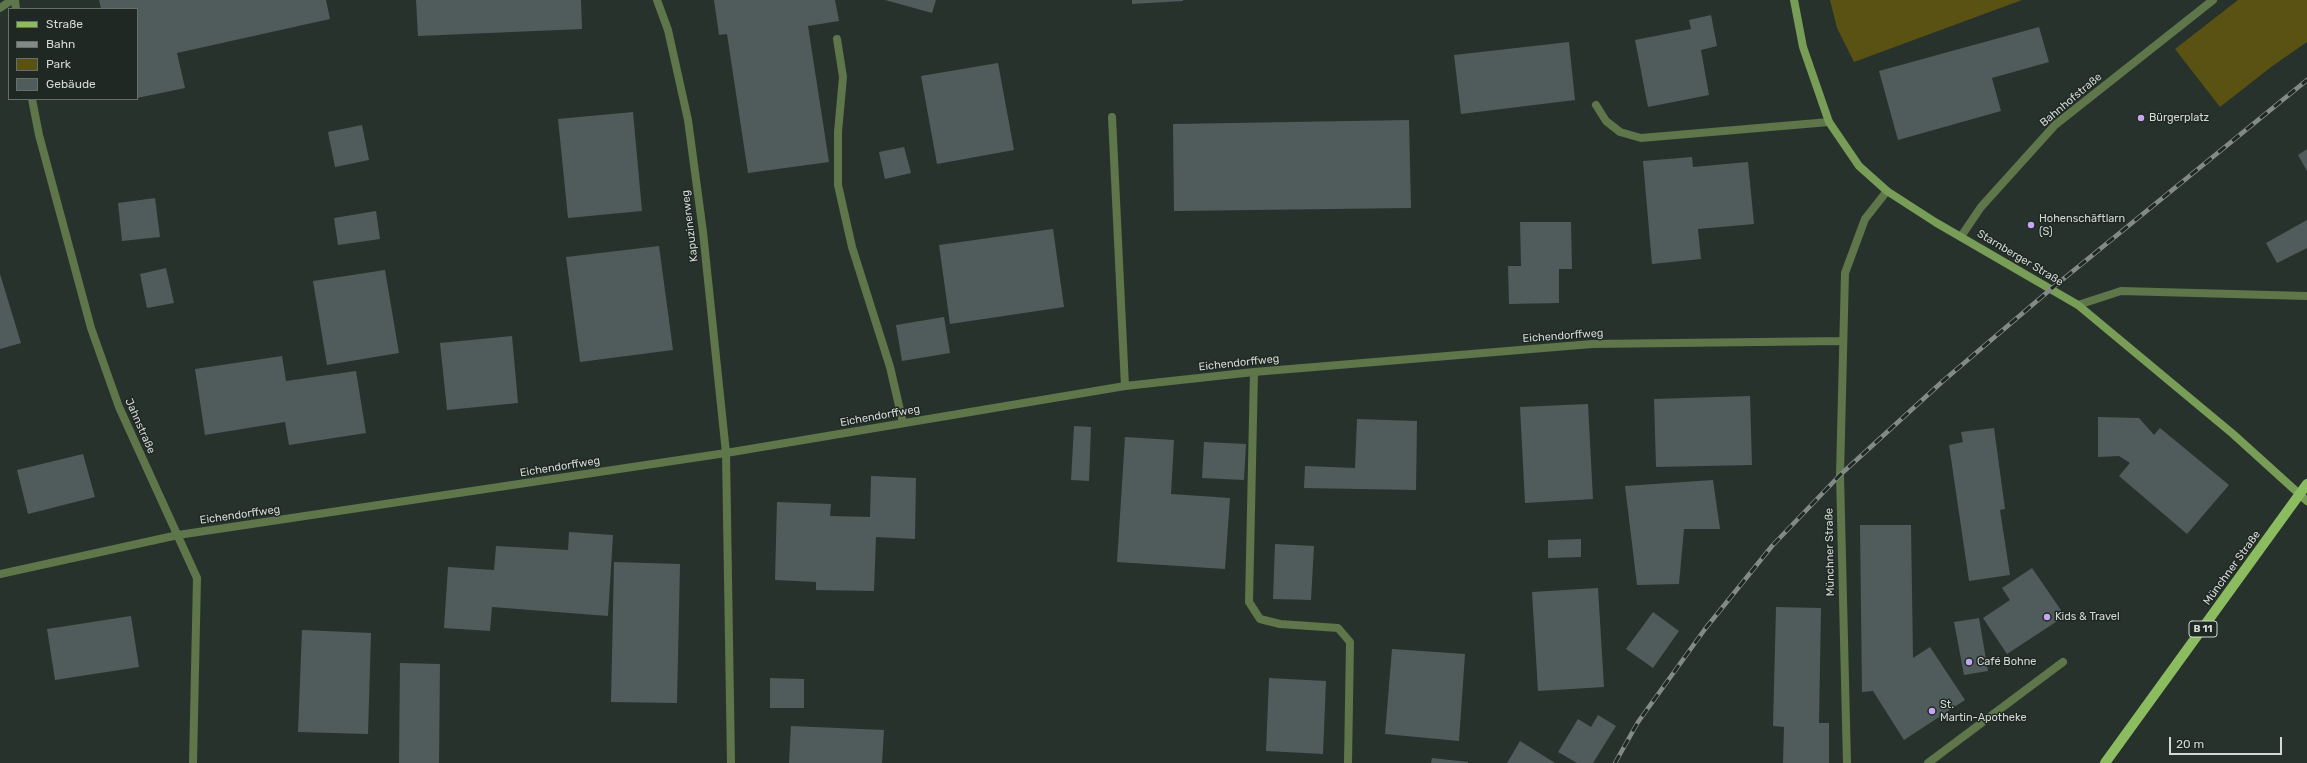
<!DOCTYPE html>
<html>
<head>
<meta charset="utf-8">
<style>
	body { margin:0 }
	#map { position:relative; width:2307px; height:763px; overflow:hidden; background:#28322d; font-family:Rubik,sans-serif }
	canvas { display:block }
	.legend { position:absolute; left:8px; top:8px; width:130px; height:92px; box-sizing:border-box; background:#1f2823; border:1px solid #676f6b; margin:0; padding:5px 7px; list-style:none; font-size:12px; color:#d3d9d6 }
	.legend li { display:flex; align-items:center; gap:8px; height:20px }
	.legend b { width:20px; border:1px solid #676f6b }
	.scale { position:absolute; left:2169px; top:737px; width:113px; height:18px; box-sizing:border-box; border:2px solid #d3d9d6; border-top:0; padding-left:5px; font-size:12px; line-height:14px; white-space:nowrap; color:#d3d9d6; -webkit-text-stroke:3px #1f2823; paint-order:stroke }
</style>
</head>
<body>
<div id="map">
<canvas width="2307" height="763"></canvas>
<ul class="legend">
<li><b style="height:5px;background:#8bbc5f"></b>Straße</li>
<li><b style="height:5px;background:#838b87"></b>Bahn</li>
<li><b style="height:11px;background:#595212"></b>Park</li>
<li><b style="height:11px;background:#4f5c5b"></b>Gebäude</li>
</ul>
<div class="scale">20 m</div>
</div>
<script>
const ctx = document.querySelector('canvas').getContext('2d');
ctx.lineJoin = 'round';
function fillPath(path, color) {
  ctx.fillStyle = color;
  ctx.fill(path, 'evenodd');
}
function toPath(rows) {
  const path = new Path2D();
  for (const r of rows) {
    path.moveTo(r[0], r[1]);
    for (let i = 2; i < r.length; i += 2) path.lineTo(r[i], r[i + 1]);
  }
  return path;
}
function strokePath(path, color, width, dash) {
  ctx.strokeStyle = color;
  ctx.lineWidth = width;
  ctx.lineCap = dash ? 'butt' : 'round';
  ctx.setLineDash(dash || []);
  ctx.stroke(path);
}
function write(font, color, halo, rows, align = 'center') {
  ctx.font = font + ' Rubik,sans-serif';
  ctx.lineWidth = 3;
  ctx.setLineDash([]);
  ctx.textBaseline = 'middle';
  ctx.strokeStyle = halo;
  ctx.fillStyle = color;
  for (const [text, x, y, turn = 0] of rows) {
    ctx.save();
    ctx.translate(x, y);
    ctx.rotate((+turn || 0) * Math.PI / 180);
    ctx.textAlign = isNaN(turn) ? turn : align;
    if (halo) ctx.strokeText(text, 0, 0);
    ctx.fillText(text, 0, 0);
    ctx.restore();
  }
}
const green = toPath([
	[1830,0,2022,0,1854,62,1837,28],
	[2238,0,2307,0,2307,42,2271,67,2220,107,2175,49]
]);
const building = toPath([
	[99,0,326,0,330,19,177,53,185,88,137,98,137,9,101,9],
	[416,0,581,0,582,29,418,36],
	[714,0,835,0,839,21,808,26,829,162,748,173,727,34,719,35],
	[885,0,936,0,932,13],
	[1132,0,1183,0,1183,1,1132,4],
	[1711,15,1717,46,1701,50,1709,95,1648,107,1635,40,1691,29,1689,20],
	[2039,27,2049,62,1992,78,2001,111,1898,140,1879,71],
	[1569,42,1575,100,1461,114,1454,55],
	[998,63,1014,150,937,164,921,76],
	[633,112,642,211,568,218,558,119],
	[1409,120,1411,208,1174,211,1173,124],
	[362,125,369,160,335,167,328,132],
	[904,147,911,173,885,179,879,152],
	[2307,149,2307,171,2298,155],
	[1692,157,1693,167,1748,162,1754,224,1698,229,1701,259,1652,264,1643,161],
	[155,198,160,237,122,241,118,203],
	[376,211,380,239,338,245,334,218],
	[2307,220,2307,248,2277,263,2266,243],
	[1520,222,1571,222,1572,269,1559,269,1559,303,1509,304,1508,266,1521,266],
	[1053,229,1064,307,950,324,939,245],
	[659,246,673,350,580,362,566,257],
	[166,268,174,303,147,308,140,274],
	[385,270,399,353,327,365,313,281],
	[0,274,21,343,0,349],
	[944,317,950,353,902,361,896,325],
	[512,336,518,403,447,410,440,343],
	[282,356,286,381,356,371,366,433,289,445,285,422,205,435,195,369],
	[1750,396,1752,465,1656,467,1654,399],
	[1588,404,1593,499,1525,503,1520,407],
	[2098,417,2139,418,2154,435,2160,428,2229,485,2187,534,2119,476,2130,463,2119,456,2098,457],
	[1357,419,1417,421,1416,490,1304,488,1305,466,1355,468],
	[1074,426,1091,427,1089,481,1071,480],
	[1994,428,2005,509,2000,510,2010,575,1969,581,1949,445,1963,442,1961,432],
	[1125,437,1174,440,1171,494,1230,498,1225,569,1117,562],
	[1204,442,1246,444,1244,480,1202,478],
	[83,454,95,497,28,514,17,470],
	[871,476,916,478,915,539,876,537,874,591,816,590,816,582,775,580,777,502,831,504,830,516,870,517],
	[1713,480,1720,529,1684,529,1679,584,1637,585,1625,486],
	[1860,525,1911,525,1913,658,1930,647,1965,700,1904,740,1873,691,1862,692],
	[569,532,613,535,608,616,492,607,490,631,444,628,448,567,494,570,496,546,568,550],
	[1581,539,1581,557,1548,558,1548,540],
	[1275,544,1314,546,1311,600,1273,599],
	[614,562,680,564,677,703,611,702],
	[2032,568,2065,616,2007,654,1983,618,2010,600,2002,588],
	[1598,588,1604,687,1538,691,1532,592],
	[1776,607,1821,608,1819,723,1829,723,1829,763,1783,763,1784,727,1773,726],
	[1653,612,1679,631,1653,668,1626,649],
	[131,616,139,667,55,680,47,629],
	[1979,618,1988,671,1964,675,1954,622],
	[302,630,371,633,368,734,298,732],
	[1392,649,1465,654,1459,741,1385,734],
	[400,663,440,664,439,763,399,763],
	[770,678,804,679,804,708,770,708],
	[1269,678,1326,681,1323,754,1266,751],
	[1598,715,1616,726,1593,763,1577,763,1558,752,1578,719,1591,727],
	[791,726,884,730,882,763,789,763],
	[1520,741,1555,763,1507,763],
	[1432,758,1468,762,1468,763,1431,763]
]);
const service = toPath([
	[837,39,843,77,838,132,838,185,852,247,890,367,903,423],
	[1596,105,1606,121,1620,132,1641,138,1829,122],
	[1112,117,1125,386],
	[2078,305,2121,291,2307,296],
	[1254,372,1249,602,1260,619,1280,624,1338,628,1350,642,1348,763],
	[726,453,731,763],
	[1928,763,2063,662]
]);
const minor = toPath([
	[15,0,16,9],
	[657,0,668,30,688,120,703,232,726,453],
	[0,8,12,0],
	[32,99,39,135,91,328,119,407,197,578,193,763],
	[1962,235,1981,207,2055,125,2213,0],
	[0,574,178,535,726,453,1125,386,1254,372,1592,344,1842,341],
	[1847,763,1840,475,1845,273,1865,219,1887,191]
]);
const secondary = toPath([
	[1794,0,1803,47,1829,122,1859,166,1887,191,1935,222,2078,305,2233,434,2307,501]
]);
const primary = toPath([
	[2105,763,2307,484]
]);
const rail = toPath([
	[1615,763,1638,722,1705,629,1772,546,1840,475,1943,381,2051,289,2307,80]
]);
const markers = [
	[2141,118,4,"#c5a7f1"],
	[2031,225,4,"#c5a7f1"],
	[2047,617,4,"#c5a7f1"],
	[1969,662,4,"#c5a7f1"],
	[1932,711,4,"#c5a7f1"]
];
const shields = [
	[2203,629,28]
];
const shieldNames = [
	["B 11",2203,629]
];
const streetNames = [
	["Bahnhofstraße",2071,100,-40],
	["Kapuzinerweg",690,226,-97],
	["Starnberger Straße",2020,258,31],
	["Eichendorffweg",1563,336,-4],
	["Eichendorffweg",1239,363,-6],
	["Eichendorffweg",880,416,-10],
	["Jahnstraße",140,426,66],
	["Eichendorffweg",560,467,-9],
	["Eichendorffweg",240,515,-8],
	["Münchner Straße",1830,552,-91],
	["Münchner Straße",2232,568,-54]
];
const poiNames = [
	["Bürgerplatz",2149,118],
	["Hohenschäftlarn",2039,219],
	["(S)",2039,232],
	["Kids & Travel",2055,617],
	["Café Bohne",1977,662],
	["St.",1940,705],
	["Martin-Apotheke",1940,718]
];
fillPath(green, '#595212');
fillPath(building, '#4f5c5b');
strokePath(service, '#5e764a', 8);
strokePath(minor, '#5e764a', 8);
strokePath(secondary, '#789d57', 8);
strokePath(primary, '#8bbc5f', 10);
strokePath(rail, '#838b87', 4.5);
strokePath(rail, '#1f2823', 3, [9]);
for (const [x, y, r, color] of markers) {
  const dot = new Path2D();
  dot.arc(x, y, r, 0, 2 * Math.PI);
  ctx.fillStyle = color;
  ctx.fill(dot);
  strokePath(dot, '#1f2823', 1.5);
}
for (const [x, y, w] of shields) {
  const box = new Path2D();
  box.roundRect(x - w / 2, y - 8, w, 16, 3);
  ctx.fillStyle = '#1f2823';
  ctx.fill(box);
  strokePath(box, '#d3d9d6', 1);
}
write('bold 10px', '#d3d9d6', null, shieldNames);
write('11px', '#d3d9d6', '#1f2823', streetNames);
write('11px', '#d3d9d6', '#1f2823', poiNames, 'left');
</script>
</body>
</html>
